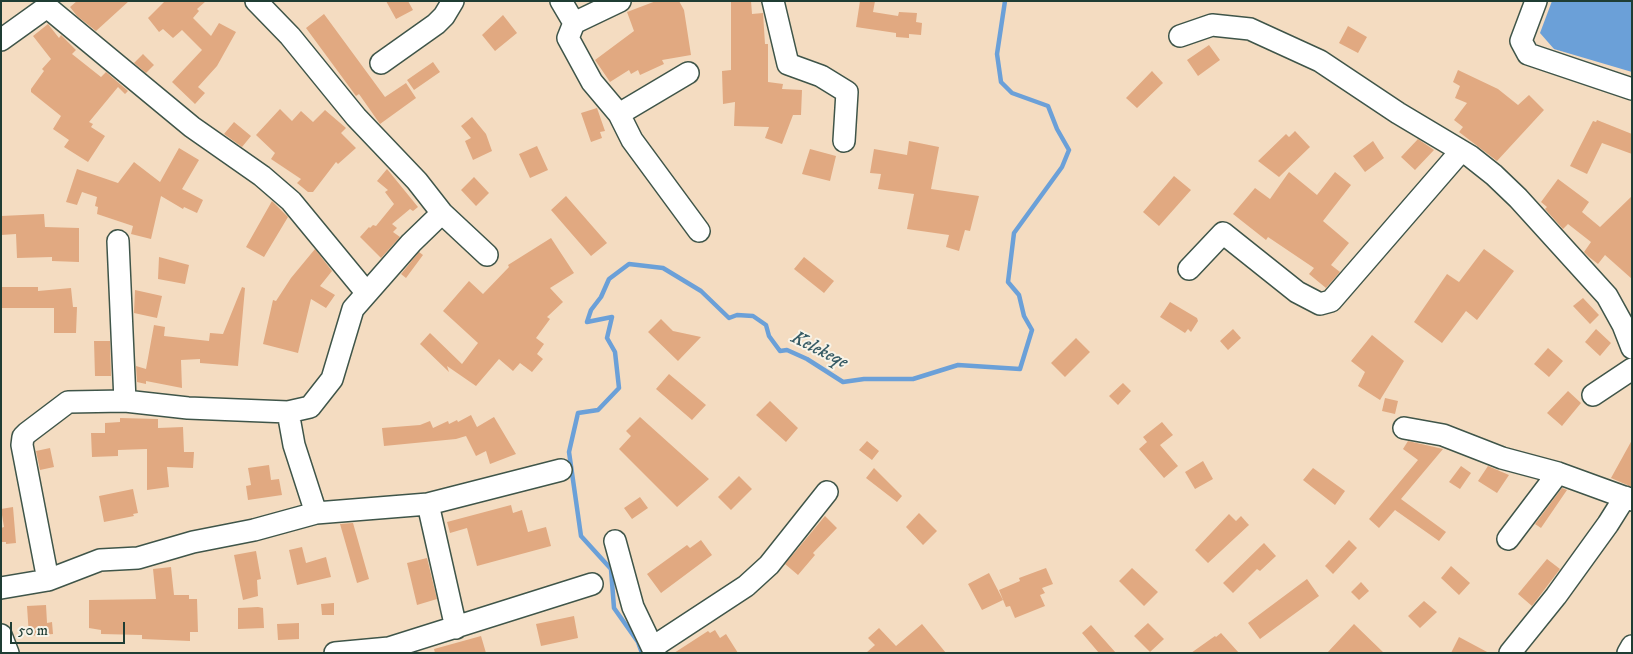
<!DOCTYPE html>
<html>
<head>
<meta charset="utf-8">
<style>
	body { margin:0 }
	#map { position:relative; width:1633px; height:654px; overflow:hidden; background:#f4dcc1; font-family:"IM FELL DW Pica",serif }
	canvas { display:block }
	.frame { position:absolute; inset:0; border:2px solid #1f3d34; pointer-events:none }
	.scale { position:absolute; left:10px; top:622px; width:115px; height:22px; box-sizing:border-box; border:2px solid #1f3d34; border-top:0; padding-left:6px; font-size:15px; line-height:18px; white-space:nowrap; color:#1f3d34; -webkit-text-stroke:4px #f7f3e8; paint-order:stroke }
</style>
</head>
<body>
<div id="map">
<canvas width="1633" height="654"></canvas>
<div class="frame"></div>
<div class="scale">50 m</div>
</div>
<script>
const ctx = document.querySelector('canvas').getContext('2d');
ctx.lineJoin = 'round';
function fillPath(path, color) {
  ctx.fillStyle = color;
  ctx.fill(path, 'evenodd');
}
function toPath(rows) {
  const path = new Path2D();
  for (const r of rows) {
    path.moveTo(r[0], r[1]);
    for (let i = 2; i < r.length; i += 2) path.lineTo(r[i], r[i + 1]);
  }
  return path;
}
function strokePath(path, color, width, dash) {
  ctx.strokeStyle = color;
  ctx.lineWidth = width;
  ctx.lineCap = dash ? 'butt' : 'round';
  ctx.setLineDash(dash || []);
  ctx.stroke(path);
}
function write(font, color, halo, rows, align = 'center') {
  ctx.font = font + ' "IM FELL DW Pica",serif';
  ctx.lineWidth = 4;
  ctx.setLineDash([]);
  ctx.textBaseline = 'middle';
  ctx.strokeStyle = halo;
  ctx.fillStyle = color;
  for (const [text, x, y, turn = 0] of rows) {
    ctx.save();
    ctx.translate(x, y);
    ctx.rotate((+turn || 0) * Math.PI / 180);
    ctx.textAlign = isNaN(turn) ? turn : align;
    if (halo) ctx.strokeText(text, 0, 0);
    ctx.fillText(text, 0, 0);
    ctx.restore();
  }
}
const water = toPath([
	[1552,1,1632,1,1632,72,1554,49,1540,33]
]);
const stream = toPath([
	[642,653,638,642,614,608,611,569,581,536,569,452,578,413,598,410,619,388,615,352,607,338,612,317,587,322,591,310,601,297,609,279,629,264,663,268,701,291,729,318,737,315,753,316,766,325,769,336,780,351,787,350,807,359,843,382,864,379,913,379,958,365,1020,369,1032,330,1024,316,1019,295,1008,282,1014,233,1062,167,1069,150,1057,129,1048,106,1012,93,1001,82,997,54,1005,1]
]);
const building = toPath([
	[77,1,129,1,96,31,77,16,70,7],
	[165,1,206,1,197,9,199,11,193,18,211,36,219,23,236,32,217,66,198,87,205,93,195,104,172,82,202,50,182,30,173,38,163,29,159,32,148,18],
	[386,1,408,1,413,10,396,19],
	[656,1,679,1,684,10,691,55,662,60,664,64,640,75,638,70,631,74,629,70,610,82,595,60,634,31,627,12],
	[731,1,751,1,752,14,763,13,765,44,768,44,768,82,783,84,782,89,802,90,801,115,793,115,782,144,765,138,769,127,734,126,735,102,723,104,722,71,731,70],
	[860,1,875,1,873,12,898,16,899,12,917,13,916,22,922,23,921,35,909,34,909,38,896,37,896,33,856,27],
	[324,14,385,97,406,83,416,98,380,124,359,94,356,96,306,28],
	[503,15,517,33,495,51,482,35],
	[48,24,59,38,61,35,76,50,72,54,101,77,106,72,128,91,125,94,118,87,89,122,93,124,91,127,105,136,88,162,64,147,69,140,53,129,61,116,31,92,31,89,44,71,42,69,51,59,33,36],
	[1348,26,1367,37,1358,53,1339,43],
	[1209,45,1220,60,1198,76,1187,60],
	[143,54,154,65,146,73,134,63],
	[433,62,440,72,414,90,407,80],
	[1458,70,1498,89,1518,105,1529,95,1544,110,1497,161,1459,132,1463,127,1454,120,1467,103,1455,98,1460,86,1453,82],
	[1152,71,1163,83,1137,108,1126,98],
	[597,108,605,131,600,132,602,138,591,142,581,113],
	[280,109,292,121,301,111,313,122,325,110,346,128,341,133,356,148,338,164,336,162,313,192,308,192,297,183,301,179,271,159,275,153,256,135],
	[472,117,486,134,492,151,473,160,465,141,471,138,461,126],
	[1597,120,1632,134,1632,154,1602,143,1587,174,1570,166,1593,121,1596,122],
	[234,122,251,136,242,147,224,134],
	[1295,131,1310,147,1279,177,1258,161,1286,134,1289,137],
	[1418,139,1434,150,1415,170,1401,157],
	[909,141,939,147,931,189,979,196,970,231,965,230,959,251,946,247,949,235,907,229,914,194,878,189,881,174,870,173,874,149,907,155],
	[1373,141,1384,158,1365,172,1353,156],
	[537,146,548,170,530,178,519,154],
	[179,148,199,160,182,189,203,200,197,213,184,207,183,209,161,196,151,239,131,234,133,226,97,214,98,207,95,206,97,197,82,192,77,205,66,202,77,169,118,183,134,162,160,182],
	[810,149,836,156,830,181,802,174],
	[387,169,418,207,413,211,410,209,392,224,397,228,393,232,400,237,381,258,360,237,369,227,370,228,373,225,376,226,394,204,385,192,388,190,377,181],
	[1289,172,1317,195,1335,172,1351,185,1323,221,1349,243,1331,265,1340,272,1326,288,1309,274,1314,268,1268,237,1266,240,1233,214,1255,188,1270,199],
	[1174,176,1191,190,1159,226,1143,212],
	[474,177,489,193,476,206,461,190],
	[1558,179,1589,202,1582,212,1600,227,1632,196,1632,279,1605,255,1598,264,1589,257,1584,252,1591,242,1568,224,1563,229,1545,209,1547,207,1541,202],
	[566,196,607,243,591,256,551,210],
	[272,201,288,217,264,257,246,247],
	[44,214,45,227,79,228,79,262,52,261,52,257,17,258,16,234,1,235,1,216],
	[551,238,574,273,550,288,563,302,547,317,550,319,536,338,544,344,537,354,543,359,532,372,520,363,513,371,499,359,476,386,447,366,449,372,420,344,430,333,462,364,478,343,443,311,469,281,483,294,509,267,508,265],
	[315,249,332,271,320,286,335,295,326,308,311,299,298,353,263,344,273,300,276,301,291,278],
	[1484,249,1514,271,1477,320,1466,311,1442,343,1414,322,1447,274,1459,282],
	[419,252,423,255,406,278,401,274],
	[159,257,189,265,185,284,158,279],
	[804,257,834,281,824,293,794,269],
	[1,287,38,287,38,291,71,288,73,307,77,307,76,333,54,333,54,308,1,308],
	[242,287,245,288,238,366,200,363,200,359,181,360,182,388,146,381,146,384,137,382,136,366,146,369,154,325,165,327,164,336,209,341,210,333,223,334],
	[135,290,162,296,157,318,134,313],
	[1583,298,1599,315,1590,324,1573,306],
	[1170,302,1197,318,1198,321,1191,332,1188,329,1185,333,1160,317],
	[661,319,673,331,701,337,678,361,648,332],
	[1233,329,1241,338,1228,350,1220,341],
	[1596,329,1611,343,1600,356,1585,342],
	[1372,335,1404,361,1380,400,1358,386,1365,372,1351,361],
	[1076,338,1090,352,1065,377,1051,363],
	[94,341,110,341,111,376,95,376],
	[1548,348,1563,361,1549,377,1534,364],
	[669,374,706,405,692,420,656,389],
	[1123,383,1131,391,1118,405,1109,396],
	[1568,391,1581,403,1562,426,1547,413],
	[1385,398,1398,401,1395,414,1382,411],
	[770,401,798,428,786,442,756,415],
	[471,415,477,427,494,417,516,454,490,464,486,451,476,456,466,436,456,439,384,446,382,428,420,425,430,421,433,428,448,421,449,424,457,420,458,422],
	[640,417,709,479,677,507,619,449,631,436,626,431],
	[120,418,158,419,158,428,183,427,184,452,194,452,193,468,167,467,169,487,147,490,147,449,118,450,118,456,92,457,91,433,105,433,105,423,120,422],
	[1162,422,1173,435,1160,445,1178,466,1164,478,1139,449,1147,442,1143,437],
	[1632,440,1632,487,1611,478],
	[867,441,879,451,872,460,859,450],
	[1408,441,1443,449,1401,499,1446,532,1439,541,1395,510,1379,528,1369,519,1418,460,1403,449],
	[50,448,54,467,40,470,36,451],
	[1203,461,1213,479,1195,489,1185,472],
	[269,465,271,480,279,479,282,495,248,500,246,486,251,485,248,468],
	[1461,466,1471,473,1460,489,1449,482],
	[1488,466,1509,475,1497,493,1478,481],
	[874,468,902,496,897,502,866,478],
	[1313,468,1345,491,1335,505,1303,480],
	[739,476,752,489,731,510,718,497],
	[1562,488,1567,490,1541,528,1535,524],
	[133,489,138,513,133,514,134,516,104,522,99,496],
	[640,497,648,508,632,519,624,508],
	[511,505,513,513,522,510,528,532,546,527,551,546,477,566,467,528,450,533,447,522],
	[13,507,16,543,6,544,6,542,1,542,1,528,4,527,1,509],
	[919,513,937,531,923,545,906,527],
	[1229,514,1236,521,1241,516,1249,525,1208,563,1195,550],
	[825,516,837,528,813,553,815,555,798,575,785,564],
	[353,523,369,579,357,583,340,524],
	[701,540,712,555,661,593,647,574,687,545,690,548],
	[1349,540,1357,548,1333,574,1325,566],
	[1264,543,1276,556,1260,571,1257,569,1233,593,1223,583],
	[302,547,306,563,326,557,331,577,297,585,289,550],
	[256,551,261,579,257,580,258,596,243,600,234,555],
	[427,558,437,599,417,605,407,563],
	[1547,559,1560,569,1532,606,1518,594],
	[1451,566,1470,583,1459,595,1441,578],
	[171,567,174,595,189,595,189,599,197,599,198,632,190,632,190,641,142,639,142,635,101,634,101,630,89,628,89,600,156,599,153,569],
	[1046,568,1053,584,1042,588,1045,593,1040,595,1045,606,1015,618,1010,606,1006,607,999,590,1020,581,1019,578],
	[1132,568,1158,592,1144,606,1119,581],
	[989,573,1003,600,982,610,968,584],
	[1307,579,1319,596,1260,639,1248,623],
	[1361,582,1369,591,1359,600,1351,592],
	[1424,601,1437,612,1420,628,1408,616],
	[334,603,334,615,322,615,321,604],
	[46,605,47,623,52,622,53,634,29,636,27,606],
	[258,607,263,608,264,628,238,629,238,608],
	[574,616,578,638,541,646,536,624],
	[299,623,299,639,278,640,277,624],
	[1148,623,1164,639,1150,652,1134,636],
	[922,624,946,653,866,653,875,645,868,638,879,628,896,646],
	[1354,624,1384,653,1327,653],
	[1091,625,1116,653,1099,653,1082,633],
	[715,630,720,638,726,634,738,653,674,653,708,631,710,633],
	[1221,633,1239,653,1191,653,1215,636,1216,637],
	[481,636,486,653,435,653,434,649],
	[1459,637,1489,653,1451,653]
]);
const minor = toPath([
	[256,1,290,36,356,117,417,181,442,213,487,255],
	[561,1,574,23],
	[620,1,574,23,568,38,592,82,619,114,632,140,699,231],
	[773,1,788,64,821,76,847,92,844,141],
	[1536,1,1521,41,1528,54,1632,89],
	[1180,36,1212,25,1250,29,1320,61,1398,113,1470,156,1494,175,1518,198,1607,296,1623,325,1632,348],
	[1,40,47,7,192,127,262,176,291,201,366,292],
	[381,63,436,24,444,16,453,1],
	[619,114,688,73],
	[118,241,125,401],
	[1189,269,1223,233,1297,292,1320,304,1331,301,1461,151],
	[1593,395,1632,369],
	[288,412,294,445,316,513],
	[1404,428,1443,435,1502,458,1558,473,1632,500],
	[428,504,456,628],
	[1508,539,1558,473],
	[615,541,633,607,655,653],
	[48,580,22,445,23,437,27,433,68,402,125,401,188,408,288,412,310,407,332,379,353,309,411,243,442,213],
	[1,588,48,580,100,560,138,558,193,542,254,530,316,513,428,504,561,470],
	[1,635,8,653],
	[653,647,746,586,769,565,827,492],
	[335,653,389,648,592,584],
	[1510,653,1556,596,1608,524,1625,497],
	[1628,653,1632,646]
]);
const waterNames = [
	["Kelekeqe",819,351,27]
];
fillPath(water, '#6ba0d8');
strokePath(stream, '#6ba0d8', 4.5);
fillPath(building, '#e1a981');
strokePath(minor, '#3f5549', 24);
strokePath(minor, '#fff', 21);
write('italic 19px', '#365b65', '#f7f3e8', waterNames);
</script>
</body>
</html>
